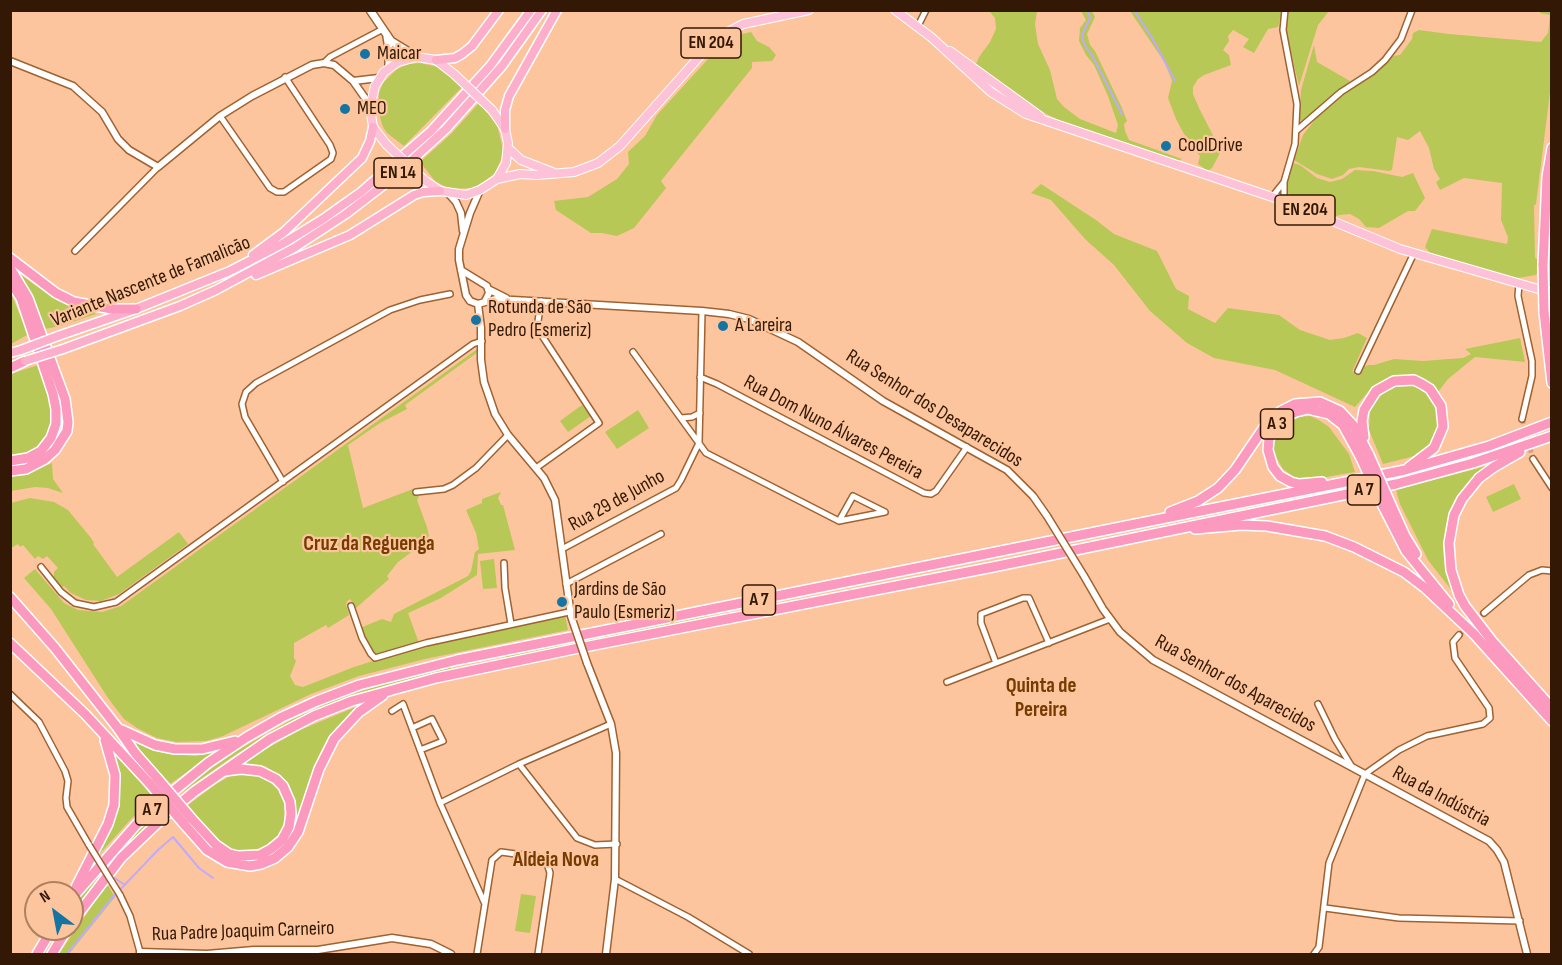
<!DOCTYPE html>
<html>
<head>
<meta charset="utf-8">
<style>
	body { margin:0 }
	#map { position:relative; width:1562px; height:965px; overflow:hidden; background:#fdc59d; font-family:"Sofia Sans Condensed",sans-serif }
	canvas { display:block }
	.frame { position:absolute; inset:0; border:12px solid #331905; pointer-events:none }
	.north { position:absolute; left:24px; top:881px; width:60px; height:60px; box-sizing:border-box; background:#fdc59d; border:2px solid #ac8060; border-radius:50%; rotate:328deg; font-size:16px; font-weight:700; line-height:24px; text-align:center; color:#331905 }
	.north::after { content:''; display:block; margin:auto; width:21px; height:27px; background:#1574a1; clip-path:polygon(50% 0,100% 100%,50% 72%,0 100%) }
</style>
</head>
<body>
<div id="map">
<canvas width="1562" height="965"></canvas>
<div class="frame"></div>
<div class="north">N</div>
</div>
<script>
const ctx = document.querySelector('canvas').getContext('2d');
ctx.lineJoin = 'round';
function fillPath(path, color) {
  ctx.fillStyle = color;
  ctx.fill(path, 'evenodd');
}
function toPath(rows) {
  const path = new Path2D();
  for (const r of rows) {
    path.moveTo(r[0], r[1]);
    for (let i = 2; i < r.length; i += 2) path.lineTo(r[i], r[i + 1]);
  }
  return path;
}
function strokePath(path, color, width, dash) {
  ctx.strokeStyle = color;
  ctx.lineWidth = width;
  ctx.lineCap = dash ? 'butt' : 'round';
  ctx.setLineDash(dash || []);
  ctx.stroke(path);
}
function write(font, color, halo, rows, align = 'center') {
  ctx.font = font + ' "Sofia Sans Condensed",sans-serif';
  ctx.lineWidth = 4.5;
  ctx.setLineDash([]);
  ctx.textBaseline = 'middle';
  ctx.strokeStyle = halo;
  ctx.fillStyle = color;
  for (const [text, x, y, turn = 0] of rows) {
    ctx.save();
    ctx.translate(x, y);
    ctx.rotate((+turn || 0) * Math.PI / 180);
    ctx.textAlign = isNaN(turn) ? turn : align;
    if (halo) ctx.strokeText(text, 0, 0);
    ctx.fillText(text, 0, 0);
    ctx.restore();
  }
}
const green = toPath([
	[989,11,1037,11,1035,24,1038,44,1050,70,1057,99,1064,107,1080,119,1116,133,1118,125,1108,96,1094,65,1086,55,1079,41,1080,28,1086,20,1081,11,1092,11,1095,17,1087,34,1090,45,1095,51,1122,108,1127,121,1124,124,1125,131,1129,140,1182,159,1178,162,1063,122,1030,106,1013,94,976,64,979,57,990,42,996,29,995,18],
	[1130,11,1282,11,1278,27,1268,29,1254,53,1243,47,1249,39,1233,30,1228,36,1229,41,1223,50,1229,55,1231,65,1204,75,1198,79,1193,87,1193,94,1199,108,1221,151,1212,168,1208,171,1198,164,1200,156,1191,146,1193,143,1184,134,1176,119,1168,98,1172,81,1165,63],
	[1289,11,1329,11,1318,25,1299,86,1286,32],
	[1540,11,1551,11,1551,84,1536,204,1534,206,1535,258,1537,259,1538,272,1536,275,1518,278,1459,264,1432,255,1425,247,1432,229,1507,244,1508,237,1501,220,1502,183,1464,178,1440,190,1436,182,1440,179,1434,169,1429,148,1420,131,1408,140,1397,137,1392,170,1389,171,1359,167,1349,169,1343,175,1332,179,1317,174,1294,160,1303,135,1317,117,1341,94,1378,72,1393,56,1400,55,1412,39,1413,33,1419,30,1449,34,1541,42,1548,33,1550,15,1540,13],
	[751,32,757,41,769,47,776,55,772,61,752,62,752,68,661,181,666,188,634,228,617,236,602,233,591,233,556,210,554,201,588,197,617,179,629,164,628,152,645,136,657,115,718,48,734,36],
	[1314,45,1317,62,1350,81,1304,123,1299,119,1301,90],
	[420,63,438,67,463,86,404,146,387,133,383,127,378,111,379,93,383,83,397,69,409,64],
	[479,103,497,125,504,153,495,173,485,181,473,188,450,189,435,181,420,162,451,134],
	[1293,163,1300,165,1317,178,1330,182,1342,179,1355,170,1373,171,1402,177,1413,173,1425,198,1415,211,1408,211,1379,228,1366,227,1359,219,1350,214,1339,215,1334,217,1291,200,1286,188],
	[1041,184,1096,220,1114,234,1157,251,1176,289,1189,296,1188,309,1215,323,1228,308,1279,315,1300,330,1330,340,1344,338,1358,333,1367,338,1352,372,1368,365,1374,365,1394,359,1423,361,1463,358,1471,354,1465,349,1520,338,1525,362,1475,357,1448,379,1438,392,1418,378,1382,382,1369,391,1355,407,1275,370,1214,358,1187,343,1150,311,1114,265,1085,239,1051,200,1031,193],
	[21,275,58,301,78,310,94,312,96,314,60,326,45,329],
	[10,291,27,332,27,335,11,344],
	[476,350,478,352,405,405,407,409,380,423,348,445,363,508,413,489,415,495,419,496,417,500,427,527,429,536,424,543,398,562,387,576,389,579,356,608,350,599,347,601,346,605,349,615,328,628,326,625,294,643,294,658,296,661,290,676,295,685,303,687,354,667,407,650,565,615,568,630,425,659,359,676,311,694,223,736,206,741,176,742,157,738,137,728,124,719,108,698,51,609,24,578,35,569,64,603,78,610,102,612,121,606],
	[38,365,46,385,51,409,50,423,46,437,39,445,32,451,21,455,11,455,11,374],
	[1407,384,1418,387,1426,392,1433,401,1437,411,1439,423,1436,435,1431,444,1415,456,1383,464,1369,430,1370,409,1384,392,1393,387],
	[582,405,591,416,568,432,560,421],
	[638,410,649,428,617,449,605,432],
	[1310,416,1319,420,1329,427,1349,454,1355,472,1309,480,1297,479,1283,469,1274,453,1274,441,1279,430,1287,421,1297,417],
	[52,463,53,479,63,493,48,488,35,487,11,491,10,475,27,475],
	[1486,466,1475,475,1459,494,1446,525,1443,549,1445,569,1456,596,1428,560,1400,504,1396,490],
	[1514,484,1521,499,1493,512,1486,497],
	[501,492,498,498,501,505,503,505,515,550,478,554,477,575,441,598,408,613,419,643,375,655,365,641,360,628,382,619,391,622,394,614,468,576,471,571,475,552,479,549,476,533,466,510,482,503,482,499],
	[30,498,54,502,68,510,91,538,94,543,93,544,117,577,179,532,188,544,119,594,101,601,86,600,71,593,64,586,62,587,54,577,54,572,58,568,47,556,43,559,38,556,35,559,23,545,20,547,18,544,11,548,11,503],
	[494,559,497,588,483,589,480,561],
	[706,615,706,617,506,658,505,655],
	[451,666,451,669,390,684,324,707,282,727,235,755,181,793,145,826,112,862,72,915,72,909,98,873,143,824,180,791,236,751,293,719,333,701,389,682],
	[358,706,336,728,321,751,293,830,296,807,292,794,283,779,265,766,244,763,243,762,300,730],
	[130,739,147,748,168,754,195,756,214,753,170,784],
	[111,749,154,798,132,818,88,867,111,824],
	[239,773,257,775,267,779,278,790,284,802,284,823,278,835,267,845,254,850,236,850,223,844,214,836,188,805,216,784,232,775],
	[107,884,115,897,69,954,59,954],
	[521,894,536,896,530,933,515,931]
]);
const stream = toPath([
	[1087,10,1090,18,1082,35,1084,44,1093,57,1122,114],
	[1134,10,1152,38,1175,81],
	[113,877,125,885],
	[67,954,113,897,158,850,173,837,199,868,213,878]
]);
const minorTunnel = toPath([
	[1522,419,1533,459],
	[1459,635,1484,613]
]);
const minor = toPath([
	[918,26,926,10],
	[324,63,330,57,383,29],
	[220,116,270,188,277,192,284,192,331,159,333,153,330,145,285,77],
	[1296,131,1341,92,1372,72,1385,60,1401,39,1412,10],
	[1272,197,1284,182],
	[1284,201,1284,182,1295,144,1297,104,1283,30,1285,10],
	[75,251,158,167],
	[1519,284,1518,296,1532,361,1532,376,1522,419],
	[633,352,706,453,839,521,885,512,853,496,839,521],
	[1358,371,1414,253],
	[700,377,717,384,924,493,931,494,936,491,967,447],
	[681,418,692,417,700,413],
	[1533,459,1552,488],
	[536,468,599,423,537,328,541,301],
	[283,482,245,417,242,404,246,392,256,383,390,310,420,300,450,294],
	[416,492,444,489,453,485,476,468,508,435],
	[562,549,676,488,681,480,699,443,702,311],
	[504,563,505,588,511,624],
	[41,567,61,592,75,603,94,607,116,602,473,344,482,341],
	[566,584,661,534],
	[351,606,362,638,371,654,375,658,426,643,569,612],
	[1484,613,1529,575,1542,570,1552,571],
	[996,663,981,623,981,614,1023,598,1029,598,1049,643],
	[947,682,1110,619],
	[10,694,39,722,65,771,68,781,66,798,67,807,89,845],
	[1318,704,1335,739,1352,767],
	[392,711,403,704,440,803,484,902],
	[412,728,432,719,443,741,420,750],
	[519,764,577,838,595,845,617,844],
	[440,803,519,764,611,724],
	[615,879,688,917,749,954],
	[120,895,130,916,140,952],
	[1325,908,1399,918,1520,921],
	[477,954,492,860,501,852,538,857,547,863,550,873,538,954],
	[1314,954,1319,947,1329,863,1365,774,1399,750,1427,736,1483,724,1490,718,1489,708,1455,658,1453,642,1459,635]
]);
const tertiary = toPath([
	[10,61,73,86,102,112,118,139,129,150,158,167,220,116,252,96,312,65,324,63,334,65,353,81,365,98,370,108],
	[353,81,379,78],
	[480,190,470,213,459,249,459,260,466,295,470,301,478,304,496,299,702,311,729,314,749,319,798,342,883,401,1007,470,1033,496,1047,516],
	[448,193,456,202,461,213,463,231],
	[461,270,487,286,489,293,485,301],
	[488,289,506,298],
	[478,304,481,328,481,360,484,382,495,414,508,435,544,478,555,500,571,616],
	[1084,576,1103,609,1120,632,1153,660,1489,841,1497,850,1504,862,1527,954],
	[587,663,611,724,616,753,615,879,606,954],
	[140,954,140,952,207,954,254,950,318,950,392,938,431,944,451,954]
]);
const secondary = toPath([
	[370,10,391,41,417,57],
	[387,37,389,48,389,68]
]);
const primary = toPath([
	[895,10,931,37,991,92,1026,114,1284,201,1400,249,1552,293],
	[950,51,1040,116],
	[386,144,373,127,370,108,375,86,384,72,398,62,417,57,436,60,454,74],
	[508,148,521,160,552,172],
	[423,179,440,191,466,195,480,190,497,179,506,163,508,143,505,129,492,110],
	[497,179,520,174,537,175,574,172,598,163,620,146,715,39,743,24,809,10]
]);
const trunk = toPath([
	[436,60,455,58,462,54,472,46,499,10],
	[505,129,505,110,509,96,557,10],
	[253,255,284,232,362,158,370,141,373,127],
	[256,275,350,235,414,195,423,192,440,191],
	[58,336,136,309,230,271,284,243,323,219,361,192,431,131,490,66,531,10],
	[63,349,180,306,216,290,294,248,346,214,389,181,446,129,502,66,542,10],
	[10,353,21,350]
]);
const motorway = toPath([
	[10,258,56,293,74,302,112,309,136,309],
	[1543,265,1547,177,1552,148],
	[10,268,28,298,65,399,68,422,67,431,55,450,45,459,26,469,10,471],
	[10,281,21,298,53,394,56,409,56,424,51,438,41,451,28,458,10,461],
	[1544,312,1552,383],
	[10,368,25,361],
	[1364,437,1362,421,1364,410,1376,391,1394,381,1414,380,1422,384,1430,389,1441,406,1443,427,1434,448,1409,467],
	[1520,452,1494,467,1479,478,1462,499,1454,515,1449,543,1451,570,1459,595,1465,606,1492,641,1552,708],
	[1322,482,1299,484,1291,482,1280,476,1273,467,1268,450,1269,439,1275,427,1283,418,1296,412,1308,409,1329,414,1343,425,1360,456],
	[1391,505,1405,536,1416,554],
	[1383,506,1406,551,1449,604],
	[1170,512,1198,501,1218,488,1235,470,1267,423,1281,411,1295,404,1320,402,1340,411,1354,426,1369,455],
	[1195,529,1241,525,1267,526,1325,536,1354,547,1404,572,1425,588,1476,636],
	[10,597,55,648,117,727,135,753,157,778],
	[1473,633,1552,721],
	[10,643,85,714,150,784],
	[122,730,155,745,175,749,202,749,235,741],
	[191,818,216,845,229,854,238,856,260,855,271,849,282,840,289,827,291,814,290,802,283,786,276,779,260,771,241,769,225,771],
	[184,824,207,850,227,862,250,866,261,864,275,858,288,847,298,832,319,769,334,739,359,712,383,695],
	[76,887,108,824,114,805,115,775,105,740],
	[72,898,136,825,165,798,208,763,247,737,282,717,317,701,359,685,457,660,1405,470,1489,446,1552,422],
	[72,922,121,858,166,815,195,791,270,739,314,716,352,701,436,678,574,649,993,567,1396,484,1473,463,1552,436],
	[37,954,52,929],
	[52,954,67,929]
]);
const minorBridge = toPath([
	[89,845,120,895]
]);
const tertiaryBridge = toPath([
	[1047,516,1084,576],
	[571,616,587,663]
]);
const primaryBridge = toPath([
	[454,74,492,110],
	[386,144,423,179]
]);
const trunkBridge = toPath([
	[21,350,58,336],
	[25,361,63,349]
]);
const motorwayBridge = toPath([
	[1543,265,1544,312],
	[1369,455,1391,505],
	[1360,456,1383,506],
	[157,778,191,818],
	[150,784,184,824]
]);
const markers = [
	[365,54,6,"#1574a1"],
	[345,109,6,"#1574a1"],
	[1166,146,6,"#1574a1"],
	[476,320,6,"#1574a1"],
	[723,326,6,"#1574a1"],
	[562,602,6,"#1574a1"]
];
const shields = [
	[711,43,60],
	[398,173,48],
	[1305,210,60],
	[1277,424,33],
	[1364,490,33],
	[759,600,33],
	[152,810,33]
];
const shieldNames = [
	["EN 204",711,43],
	["EN 14",398,173],
	["EN 204",1305,210],
	["A 3",1277,424],
	["A 7",1364,490],
	["A 7",759,600],
	["A 7",152,810]
];
const poiNames = [
	["Maicar",377,54],
	["MEO",357,109],
	["CoolDrive",1178,146],
	["Rotunda de São",488,308],
	["Pedro (Esmeriz)",488,331],
	["A Lareira",735,326],
	["Jardins de São",574,590],
	["Paulo (Esmeriz)",574,613]
];
const streetNames = [
	["Variante Nascente de Famalicão",151,282,-22],
	["Rua Senhor dos Desaparecidos",934,409,32],
	["Rua Dom Nuno Álvares Pereira",833,428,28],
	["Rua 29 de Junho",617,501,-29],
	["Rua Senhor dos Aparecidos",1235,684,29],
	["Rua da Indústria",1441,797,28],
	["Rua Padre Joaquim Carneiro",243,932,-2]
];
const neighbourhoodNames = [
	["Cruz da Reguenga",369,545],
	["Quinta de",1041,687],
	["Pereira",1041,711],
	["Aldeia Nova",556,861]
];
fillPath(green, '#b7c856');
strokePath(stream, '#c1aafc', 2);
strokePath(minorTunnel, '#d5a37f', 5, [5, 2.5]);
strokePath(minor, '#a06230', 8);
strokePath(tertiary, '#a06230', 9);
strokePath(secondary, '#a06230', 10);
strokePath(primary, '#fff', 10);
strokePath(trunk, '#fff', 11);
strokePath(motorway, '#fff', 12);
strokePath(minor, '#fff', 5);
strokePath(tertiary, '#fff', 6);
strokePath(secondary, '#fff', 7);
strokePath(primary, '#fdc2d8', 8);
strokePath(trunk, '#fcaecb', 8);
strokePath(motorway, '#fb9abe', 9);
strokePath(minorBridge, '#a06230', 8, []);
strokePath(tertiaryBridge, '#a06230', 9, []);
strokePath(primaryBridge, '#fff', 10, []);
strokePath(trunkBridge, '#fff', 11, []);
strokePath(motorwayBridge, '#fff', 12, []);
strokePath(minorBridge, '#fff', 5);
strokePath(tertiaryBridge, '#fff', 6);
strokePath(primaryBridge, '#fdc2d8', 8);
strokePath(trunkBridge, '#fcaecb', 8);
strokePath(motorwayBridge, '#fb9abe', 9);
for (const [x, y, r, color] of markers) {
  const dot = new Path2D();
  dot.arc(x, y, r, 0, 2 * Math.PI);
  ctx.fillStyle = color;
  ctx.fill(dot);
  strokePath(dot, '#fdc59d', 2);
}
for (const [x, y, w] of shields) {
  const box = new Path2D();
  box.roundRect(x - w / 2, y - 15, w, 30, 4.5);
  ctx.fillStyle = '#fdc59d';
  ctx.fill(box);
  strokePath(box, '#331905', 1.5);
}
write('bold 18px', '#331905', null, shieldNames);
write('20px', '#331905', '#fdc59d', poiNames, 'left');
write('20px', '#331905', '#fdc59d', streetNames);
write('bold 21px', '#763b00', '#fdc59d', neighbourhoodNames);
</script>
</body>
</html>
